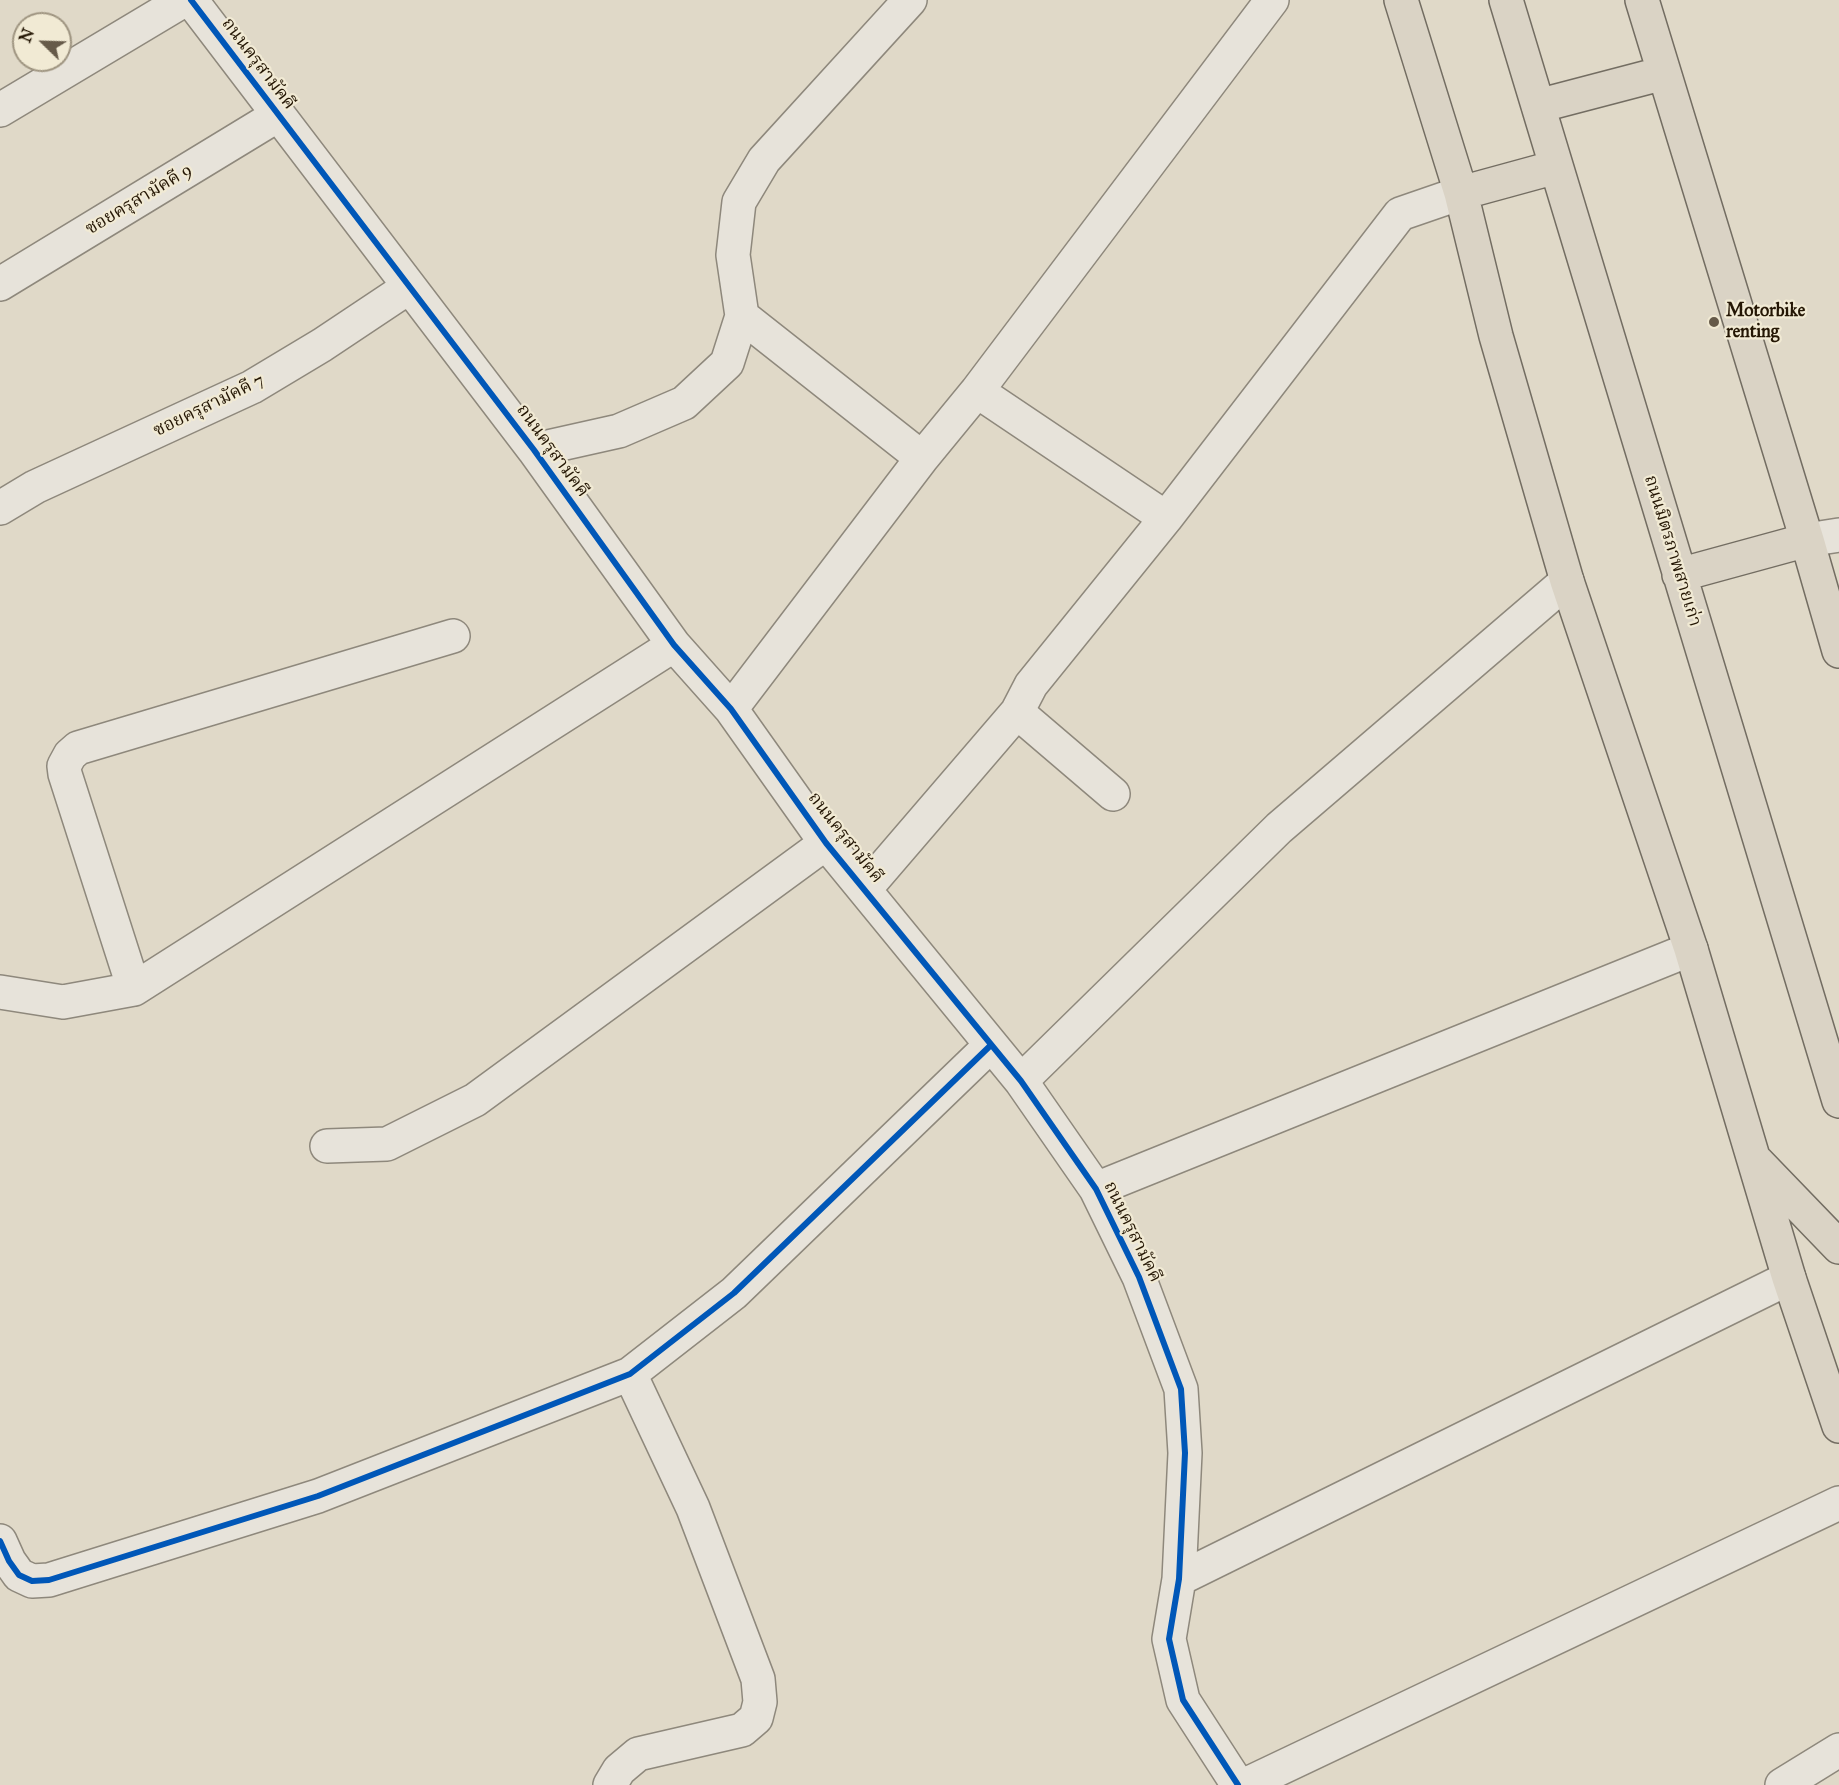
<!DOCTYPE html>
<html>
<head>
<meta charset="utf-8">
<style>
	body { margin:0 }
	#map { position:relative; width:1839px; height:1785px; overflow:hidden; background:#e0d9c8; font-family:"IM FELL Great Primer",serif }
	canvas { display:block }
	.north { position:absolute; left:12px; top:12px; width:60px; height:60px; box-sizing:border-box; background:#f1ead4; border:2px solid #9f9581; border-radius:50%; rotate:293deg; font-size:16px; font-weight:700; line-height:24px; text-align:center; color:#241604 }
	.north::after { content:''; display:block; margin:auto; width:21px; height:27px; background:#665a49; clip-path:polygon(50% 0,100% 100%,50% 72%,0 100%) }
</style>
</head>
<body>
<div id="map">
<canvas width="1839" height="1785"></canvas>
<div class="north">N</div>
</div>
<script>
const ctx = document.querySelector('canvas').getContext('2d');
ctx.lineJoin = 'round';
function toPath(rows) {
  const path = new Path2D();
  for (const r of rows) {
    path.moveTo(r[0], r[1]);
    for (let i = 2; i < r.length; i += 2) path.lineTo(r[i], r[i + 1]);
  }
  return path;
}
function strokePath(path, color, width, dash) {
  ctx.strokeStyle = color;
  ctx.lineWidth = width;
  ctx.lineCap = dash ? 'butt' : 'round';
  ctx.setLineDash(dash || []);
  ctx.stroke(path);
}
function write(font, color, halo, rows, align = 'center') {
  ctx.font = font + ' "IM FELL Great Primer","Noto Serif Thai",serif';
  ctx.lineWidth = 4.5;
  ctx.setLineDash([]);
  ctx.textBaseline = 'middle';
  ctx.strokeStyle = halo;
  ctx.fillStyle = color;
  for (const [text, x, y, turn = 0] of rows) {
    ctx.save();
    ctx.translate(x, y);
    ctx.rotate((+turn || 0) * Math.PI / 180);
    ctx.textAlign = isNaN(turn) ? turn : align;
    if (halo) ctx.strokeText(text, 0, 0);
    ctx.fillText(text, 0, 0);
    ctx.restore();
  }
}
const minor = toPath([
	[191,0,534,450,674,645,731,709,826,843,1021,1081,1096,1189,1139,1277,1181,1389,1185,1453,1179,1579,1169,1639,1183,1700,1238,1785],
	[0,110,184,0],
	[0,284,278,115],
	[742,316,922,458],
	[977,391,1166,518],
	[534,450,619,431,684,403,727,363,742,316,733,255,739,202,764,160,910,0],
	[0,508,35,487,252,387,322,345,409,287],
	[1807,540,1839,535],
	[731,709,922,458,977,391,1272,0],
	[1113,794,1017,712,1031,685,1166,518,1400,214,1461,193],
	[865,889,1017,712],
	[134,989,65,774,64,766,70,755,78,748,453,636],
	[0,992,63,1002,134,989,674,645],
	[1021,1081,1279,828,1567,581],
	[327,1146,387,1144,475,1100,826,843],
	[1096,1189,1691,949],
	[0,1541,9,1561,19,1575,32,1581,49,1580,318,1496,630,1374,734,1293,991,1045],
	[1179,1579,1789,1278],
	[610,1785,619,1770,638,1754,742,1730,756,1718,760,1702,758,1679,693,1508,630,1374],
	[1245,1785,1839,1503],
	[1782,1785,1839,1750]
]);
const major = toPath([
	[1401,0,1461,193,1496,336,1567,581,1691,949,1789,1278,1839,1426],
	[1506,0,1839,1101],
	[1642,0,1807,540,1839,651],
	[1538,106,1664,73],
	[1461,193,1556,167],
	[1679,575,1807,540],
	[1757,1162,1839,1247]
]);
const cycleway = toPath([
	[191,0,534,450,674,645,731,709,826,843,1021,1081,1096,1189,1139,1277,1181,1389,1185,1453,1179,1579,1169,1639,1183,1700,1238,1785],
	[0,1541,9,1561,19,1575,32,1581,49,1580,318,1496,630,1374,734,1293,991,1045]
]);
const markers = [
	[1714,322,6,"#665a49"]
];
const streetNames = [
	["ถนนครุสามัคคี",258,64,53],
	["ซอยครุสามัคคี 9",139,200,-31],
	["ซอยครุสามัคคี 7",209,406,-26],
	["ถนนครุสามัคคี",552,451,54],
	["ถนนมิตรภาพสายเก่า",1672,551,73],
	["ถนนครุสามัคคี",845,838,52],
	["ถนนครุสามัคคี",1132,1232,64]
];
const poiNames = [
	["Motorbike",1726,312],
	["renting",1726,333]
];
strokePath(minor, '#8e887c', 36);
strokePath(major, '#736d62', 36);
strokePath(minor, '#e7e3da', 33);
strokePath(major, '#dad3c5', 33);
strokePath(cycleway, '#0057b8', 6);
for (const [x, y, r, color] of markers) {
  const dot = new Path2D();
  dot.arc(x, y, r, 0, 2 * Math.PI);
  ctx.fillStyle = color;
  ctx.fill(dot);
  strokePath(dot, '#f1ead4', 2);
}
write('18px', '#241604', '#f1ead4', streetNames);
write('bold 18px', '#241604', '#f1ead4', poiNames, 'left');
</script>
</body>
</html>
